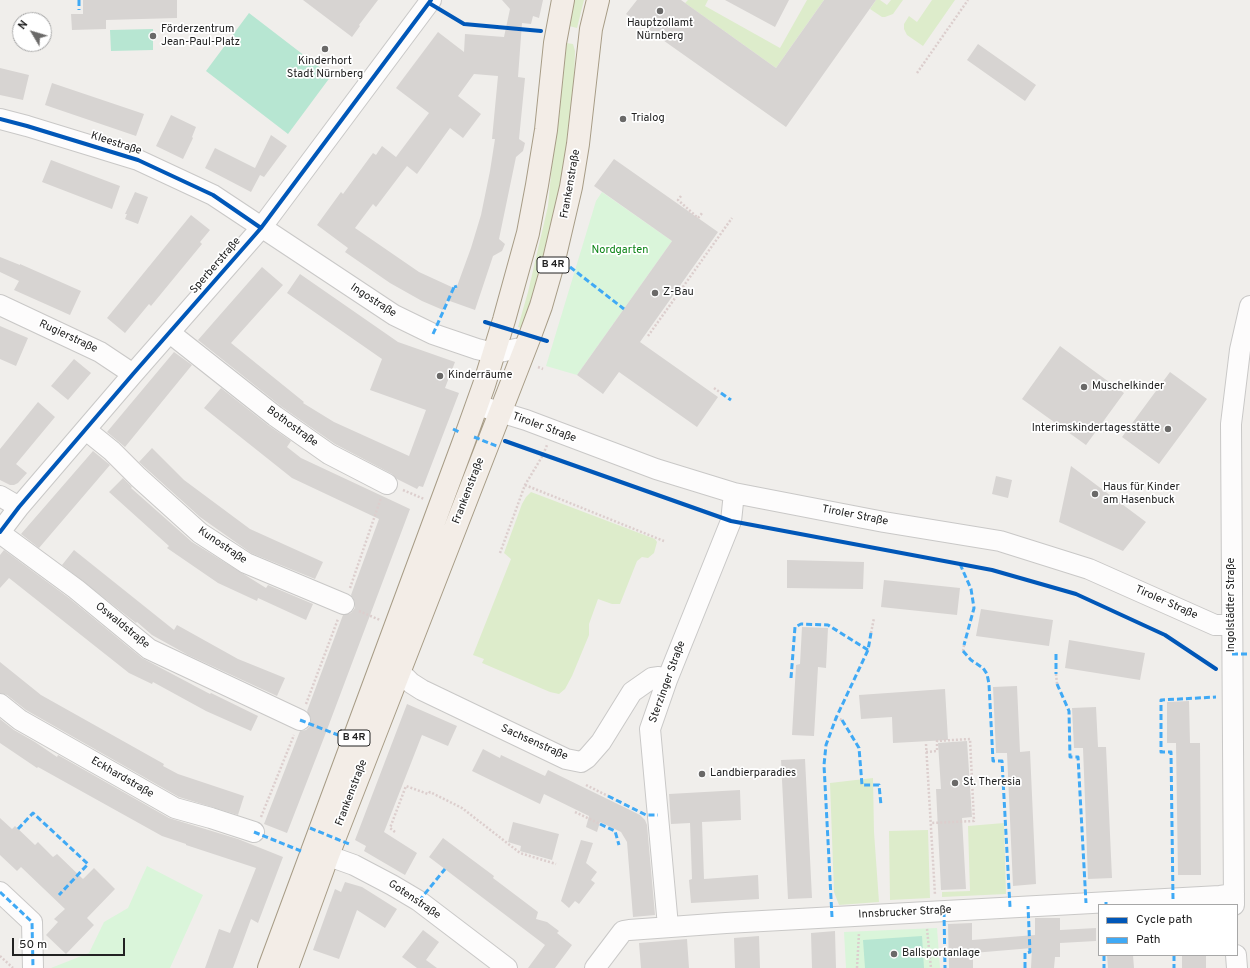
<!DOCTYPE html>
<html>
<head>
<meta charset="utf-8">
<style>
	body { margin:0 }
	#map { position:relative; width:1250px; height:968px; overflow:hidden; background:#f0eeeb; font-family:Overpass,sans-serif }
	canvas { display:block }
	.legend { position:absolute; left:1098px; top:904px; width:140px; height:52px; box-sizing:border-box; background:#fff; border:1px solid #a7a7a7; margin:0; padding:5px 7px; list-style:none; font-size:12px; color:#222 }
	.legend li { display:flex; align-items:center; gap:8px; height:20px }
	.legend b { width:20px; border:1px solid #a7a7a7 }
	.north { position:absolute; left:12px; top:12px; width:40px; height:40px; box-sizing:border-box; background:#fff; border:1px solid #a7a7a7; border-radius:50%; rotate:308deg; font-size:11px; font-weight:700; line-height:16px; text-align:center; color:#222 }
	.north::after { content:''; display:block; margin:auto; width:14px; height:18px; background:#6a6968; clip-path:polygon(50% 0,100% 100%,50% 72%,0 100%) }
	.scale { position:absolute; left:12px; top:938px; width:113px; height:18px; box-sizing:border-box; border:2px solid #222; border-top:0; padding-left:5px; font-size:12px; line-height:14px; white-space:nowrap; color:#222; -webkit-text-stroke:3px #fff; paint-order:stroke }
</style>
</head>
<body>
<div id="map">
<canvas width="1250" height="968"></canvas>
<ul class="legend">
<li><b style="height:5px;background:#0057b8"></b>Cycle path</li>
<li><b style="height:5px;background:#3fa9f5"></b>Path</li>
</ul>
<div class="north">N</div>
<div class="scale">50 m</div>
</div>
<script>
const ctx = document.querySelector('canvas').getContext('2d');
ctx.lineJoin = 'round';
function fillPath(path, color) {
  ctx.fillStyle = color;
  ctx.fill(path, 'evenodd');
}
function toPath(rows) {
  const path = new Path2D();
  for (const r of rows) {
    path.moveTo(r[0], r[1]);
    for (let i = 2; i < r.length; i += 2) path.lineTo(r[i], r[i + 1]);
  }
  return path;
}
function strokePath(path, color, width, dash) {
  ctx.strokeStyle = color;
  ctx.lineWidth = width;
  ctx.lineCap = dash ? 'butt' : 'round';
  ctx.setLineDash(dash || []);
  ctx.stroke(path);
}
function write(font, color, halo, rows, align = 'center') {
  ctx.font = font + ' Overpass,sans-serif';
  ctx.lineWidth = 3.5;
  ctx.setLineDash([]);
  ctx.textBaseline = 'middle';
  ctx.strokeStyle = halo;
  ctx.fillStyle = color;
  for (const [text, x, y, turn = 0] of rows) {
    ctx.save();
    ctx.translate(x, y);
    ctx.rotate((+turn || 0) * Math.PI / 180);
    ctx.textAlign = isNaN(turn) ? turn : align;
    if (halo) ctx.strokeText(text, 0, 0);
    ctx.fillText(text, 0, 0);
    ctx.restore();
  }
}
const grass = toPath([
	[571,0,584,0,577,28,569,26],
	[688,0,708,0,705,6,780,48,807,0,824,0,776,68,685,3],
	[876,0,880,0,887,5,891,0,903,0,893,14,885,17,882,17,870,9],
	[932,0,955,0,923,46,907,35,904,29,904,24,909,16,917,22],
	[566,43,573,44,575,51,574,86,564,185,524,329,518,327,528,292,548,206,563,49],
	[531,492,655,539,657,542,654,553,648,558,642,557,637,561,620,604,612,604,598,599,589,624,589,635,572,676,565,689,559,694,550,692,482,663,484,659,473,655,511,559,504,553,522,504,526,497],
	[873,778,874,832,879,902,839,905,834,892,830,783],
	[1004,823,1006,894,942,897,942,892,970,891,968,826],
	[928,830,930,898,890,900,889,831]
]);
const park = toPath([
	[602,192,672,241,577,375,546,366,596,201],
	[147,866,203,895,170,968,51,968,89,953,104,922,128,908],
	[937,928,940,968,846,968,844,932]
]);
const pitch = toPath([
	[249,13,331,76,288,134,206,71],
	[153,29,153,50,111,51,110,30],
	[922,936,924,968,865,968,863,940]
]);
const building = toPath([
	[83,0,177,0,177,18,106,20,106,29,72,30,71,14,83,14],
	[303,0,378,0,359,25,360,26,352,37],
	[502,0,543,0,539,18,533,16,531,24,522,23,518,77,525,78,519,139,525,143,523,151,516,157,499,239,505,244,502,251,493,256,475,310,447,300,443,310,422,301,390,283,345,252,348,248,317,225,341,192,343,194,373,153,376,155,382,146,396,157,429,113,396,88,438,32,464,52,465,34,504,37,510,9],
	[474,74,498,76,492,139,495,139,490,171,481,215,471,248,456,289,419,272,355,228,373,204,376,207,407,166,417,174,450,128,463,138,481,114,458,96],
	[637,0,681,0,776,68,824,0,876,0,786,127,626,14],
	[725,0,789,0,775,27],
	[978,44,1036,85,1025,101,967,60],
	[0,68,29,75,23,100,0,95],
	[52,83,144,114,136,136,45,105],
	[171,115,196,127,192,137,193,138,183,159,156,146],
	[271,135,287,146,264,177,260,175,251,192,205,168,215,148,255,168],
	[614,159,718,232,640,342,718,397,697,427,619,372,603,394,577,375,672,241,594,186],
	[51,160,120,186,112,209,42,182],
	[135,192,148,197,138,224,125,219,127,214,125,214],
	[191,215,210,230,200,242,202,244,151,306,149,304,125,333,107,318],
	[0,257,20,265,20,264,81,291,70,315,14,290,19,281,0,272],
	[262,267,283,285,231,343,304,402,303,403,334,422,409,456,426,410,370,390,382,359,287,293,300,274,398,342,455,362,445,388,459,393,423,487,419,486,417,489,397,479,392,474,335,444,282,407,198,340],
	[0,326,28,338,16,366,0,359],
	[1060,346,1124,393,1086,445,1022,399],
	[174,352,192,365,125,447,107,432],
	[74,359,91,373,68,400,51,386],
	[1170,372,1207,399,1159,464,1122,437],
	[221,388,268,425,291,441,287,447,301,458,410,509,325,735,287,833,264,824,300,731,306,730,311,725,311,719,307,711,343,615,351,613,355,608,355,602,351,595,379,519,292,478,204,408],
	[38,402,55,417,16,464,27,473,18,483,14,485,10,485,0,480,0,449],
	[152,448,184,480,250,529,323,562,315,579,251,553,200,517,139,462],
	[93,451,110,465,39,548,21,534],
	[1071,466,1146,522,1123,551,1059,522],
	[996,476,1012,480,1008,498,992,494],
	[123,478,132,487,131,488,192,542,205,550,266,588,268,585,313,604,306,620,258,598,257,601,218,583,167,548,169,546,109,492],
	[4,550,69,598,142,658,210,694,211,693,258,716,251,731,206,711,153,682,152,684,129,673,9,578,0,588,0,555],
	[74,550,174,630,177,625,238,659,285,678,277,696,188,655,152,635,137,622,136,623,62,565],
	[787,560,864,562,863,589,787,588],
	[884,580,960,588,957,615,881,607],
	[981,609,1053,620,1049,646,976,636],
	[802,627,828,628,826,668,818,667,814,736,792,735,796,665,800,664],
	[1069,640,1145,653,1140,680,1065,668],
	[0,662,41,695,164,764,163,766,178,774,244,796,238,815,179,797,26,710,7,695,0,693],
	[1017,686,1020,752,1030,751,1036,884,1013,886,1007,753,996,753,993,687],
	[945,689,948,740,893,743,892,717,861,719,859,695],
	[1189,701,1190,743,1200,743,1201,875,1178,875,1176,743,1167,743,1167,702],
	[407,704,457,726,448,746,422,735,384,832,417,853,405,875,364,851,366,846,355,840],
	[1096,707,1098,747,1106,747,1112,878,1088,879,1083,748,1074,748,1072,708],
	[0,719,14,730,35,742,57,757,58,755,169,818,238,839,283,857,258,923,251,919,233,968,205,968,219,929,230,933,256,868,186,845,186,844,162,836,38,767,37,768,0,743],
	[967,741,972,817,962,818,966,889,941,890,936,789,941,789,938,743],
	[483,749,500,758,501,755,545,776,548,770,632,811,640,815,645,820,647,825,655,915,633,917,627,842,621,832,600,822,597,832,586,827,589,816,544,794,540,804,472,771],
	[805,759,812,898,788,899,781,760],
	[740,790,741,820,702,822,704,879,758,875,759,899,691,903,689,880,692,879,690,823,671,824,669,794],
	[0,818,12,829,15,826,35,845,38,842,53,857,57,854,83,879,94,868,115,889,87,918,94,925,66,954,46,935,58,922,54,919,65,909,21,867,17,871,0,855],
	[513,822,559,834,552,860,520,851,521,846,508,842],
	[443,838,494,876,493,878,538,912,536,919,547,922,559,931,557,933,572,945,555,968,528,968,545,945,429,857],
	[581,840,593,843,586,863,597,872,591,880,595,883,579,904,575,901,569,908,561,901],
	[345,882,362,887,397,909,385,928,357,910,339,959,313,950,335,889,341,892],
	[1035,918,1060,918,1060,930,1096,928,1096,941,1060,943,1060,957,1055,957,1054,968,1031,968,1032,948,973,953,973,968,949,968,948,924,972,923,972,940,1035,935],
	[423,930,439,942,426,960,437,968,417,968,402,957],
	[835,931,836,968,812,968,811,933],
	[759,936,760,968,735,968,734,938],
	[687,939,689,968,641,968,639,943],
	[1107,955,1133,955,1134,968,1108,968],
	[1182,955,1206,955,1206,968,1182,968]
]);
const path = toPath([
	[917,73,968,0],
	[681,196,678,200,698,218,703,212],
	[648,336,732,218],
	[538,367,543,369],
	[714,388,721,393],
	[525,485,664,541],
	[403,490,424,499],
	[500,553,525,485,543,455,547,445],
	[350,588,381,498],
	[359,611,380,620],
	[871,633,874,618],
	[963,651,964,645],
	[1056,674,1057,684],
	[306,704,338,619],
	[836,718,842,720],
	[926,744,935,895],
	[926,752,937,751,937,741,970,739,974,821,931,823],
	[586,785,608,796],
	[575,812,600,824],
	[261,817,294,735],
	[395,832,390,828,406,786,428,794,430,792,462,808,520,853,556,864],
	[927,929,931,968],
	[0,956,13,968],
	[857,968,859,933]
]);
const minor = toPath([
	[0,119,27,126,138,160,213,195,394,315,433,334,477,349,494,353,526,347],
	[0,305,100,352,133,374],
	[170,333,275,416,329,454,387,484],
	[477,405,526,420,656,469,734,493,884,522,1000,541,1089,569,1215,625,1232,625],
	[86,430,112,451,138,477,200,533,246,563,344,604],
	[0,496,19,507],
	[0,532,19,507,133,374,261,228,431,0],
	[0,533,76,589,149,649,300,720],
	[399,671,411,683,422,690,566,759,581,762,587,758,601,742,632,692,652,678,659,677,667,680],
	[0,704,20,720,175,808,211,818,254,832],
	[312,850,354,865,392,885,419,901,507,968],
	[0,892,32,922,33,968],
	[1234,905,1231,424,1240,350,1250,306],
	[668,926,650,729,667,680,731,521,734,493],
	[1236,955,1237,968],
	[595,968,623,931,629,930,726,923,1220,896,1234,894]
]);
const major = toPath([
	[269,968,464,441,484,385,504,320,528,233,537,185,546,130,555,43,563,0],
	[287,968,328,855,530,336,541,306,553,264,571,187,578,144,591,29,598,0]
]);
const quiet = toPath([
	[79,0,79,10],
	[570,267,624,309],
	[433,334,455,285,456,288],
	[721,393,731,400],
	[453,429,459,432],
	[474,437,499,447],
	[960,564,971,589,974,608,964,645],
	[963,651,971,660,983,668,987,674,989,684,993,761,1002,761,1010,907],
	[1056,654,1056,674],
	[1232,654,1250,654],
	[791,678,795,627,801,624,828,625,868,650],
	[1057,684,1069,711,1070,757,1078,757,1086,903],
	[300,720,343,737],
	[842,720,859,748,862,785,879,785,881,805],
	[608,796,646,815,658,815],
	[600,824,615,831,619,845],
	[310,828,349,844],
	[18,829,33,813,88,864,59,895],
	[254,832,301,851],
	[0,892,32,922,33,968],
	[1173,899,1171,752,1161,752,1161,700,1216,697],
	[419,901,445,869],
	[1106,902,1106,905],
	[944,911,945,968],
	[832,917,824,765,826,745,836,718,868,650,871,633],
	[1104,955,1104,968],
	[1174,955,1174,968],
	[1025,968,1025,953,1030,952,1028,906]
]);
const cycleway = toPath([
	[429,3,464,24,541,31],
	[0,119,27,126,138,160,213,195,261,228],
	[485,322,547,341],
	[505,441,731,521,992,570,1076,594,1165,635,1216,669],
	[0,532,19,507,133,374,261,228,431,0]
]);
const markers = [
	[660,11,4,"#6a6968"],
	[153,36,4,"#6a6968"],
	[325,49,4,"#6a6968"],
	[623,119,4,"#6a6968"],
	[655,293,4,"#6a6968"],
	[440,376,4,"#6a6968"],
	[1084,387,4,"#6a6968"],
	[1168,429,4,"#6a6968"],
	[1095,494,4,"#6a6968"],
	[702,774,4,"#6a6968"],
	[955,783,4,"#6a6968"],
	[894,954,4,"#6a6968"]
];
const shields = [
	[553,265,32],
	[354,738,32]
];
const shieldNames = [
	["B 4R",553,265],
	["B 4R",354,738]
];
const poiNames = [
	["Hauptzollamt",660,24,"center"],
	["Nürnberg",660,37,"center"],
	["Förderzentrum",161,30],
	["Jean-Paul-Platz",161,43],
	["Kinderhort",325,62,"center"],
	["Stadt Nürnberg",325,75,"center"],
	["Trialog",631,119],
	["Z-Bau",663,293],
	["Kinderräume",448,376],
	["Muschelkinder",1092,387],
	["Interimskindertagesstätte",1160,429,"right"],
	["Haus für Kinder",1103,488],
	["am Hasenbuck",1103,501],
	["Landbierparadies",710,774],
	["St. Theresia",963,783],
	["Ballsportanlage",902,954]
];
const streetNames = [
	["Kleestraße",116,144,18],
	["Frankenstraße",571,184,-80],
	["Sperberstraße",216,266,-49],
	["Ingostraße",373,301,33],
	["Rugierstraße",68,337,25],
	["Bothostraße",292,427,36],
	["Tiroler Straße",544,428,20],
	["Frankenstraße",469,491,-69],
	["Tiroler Straße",855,516,11],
	["Kunostraße",222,546,34],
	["Tiroler Straße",1166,603,24],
	["Ingolstädter Straße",1232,605,-90],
	["Oswaldstraße",122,626,39],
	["Sterzinger Straße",668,682,-70],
	["Sachsenstraße",534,743,24],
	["Eckhardstraße",122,778,30],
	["Frankenstraße",352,793,-69],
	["Gotenstraße",414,900,34],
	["Innsbrucker Straße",905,913,-3]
];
const parkNames = [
	["Nordgarten",620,251]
];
fillPath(grass, '#ddeccb');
fillPath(park, '#daf5da');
fillPath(pitch, '#b7e6d2');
fillPath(building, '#d7d4d2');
strokePath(minor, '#c9c8c7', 22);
strokePath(major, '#a79c86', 24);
strokePath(path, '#dccecd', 2.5, [2, 2]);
strokePath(minor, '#fdfcfc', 20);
strokePath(major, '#f3ede7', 22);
strokePath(quiet, '#3fa9f5', 3, [6, 3]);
strokePath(cycleway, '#0057b8', 4);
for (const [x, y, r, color] of markers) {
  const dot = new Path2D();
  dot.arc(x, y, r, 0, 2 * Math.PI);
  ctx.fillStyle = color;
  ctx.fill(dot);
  strokePath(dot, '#fff', 1.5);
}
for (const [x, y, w] of shields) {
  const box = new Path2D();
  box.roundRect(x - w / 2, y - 8, w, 16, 3);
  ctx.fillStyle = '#fff';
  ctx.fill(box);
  strokePath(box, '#222', 1);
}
write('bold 10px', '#222', null, shieldNames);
write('11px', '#222', '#fff', poiNames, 'left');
write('11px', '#222', '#fff', streetNames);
write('11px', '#0c8416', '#fff', parkNames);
</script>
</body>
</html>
